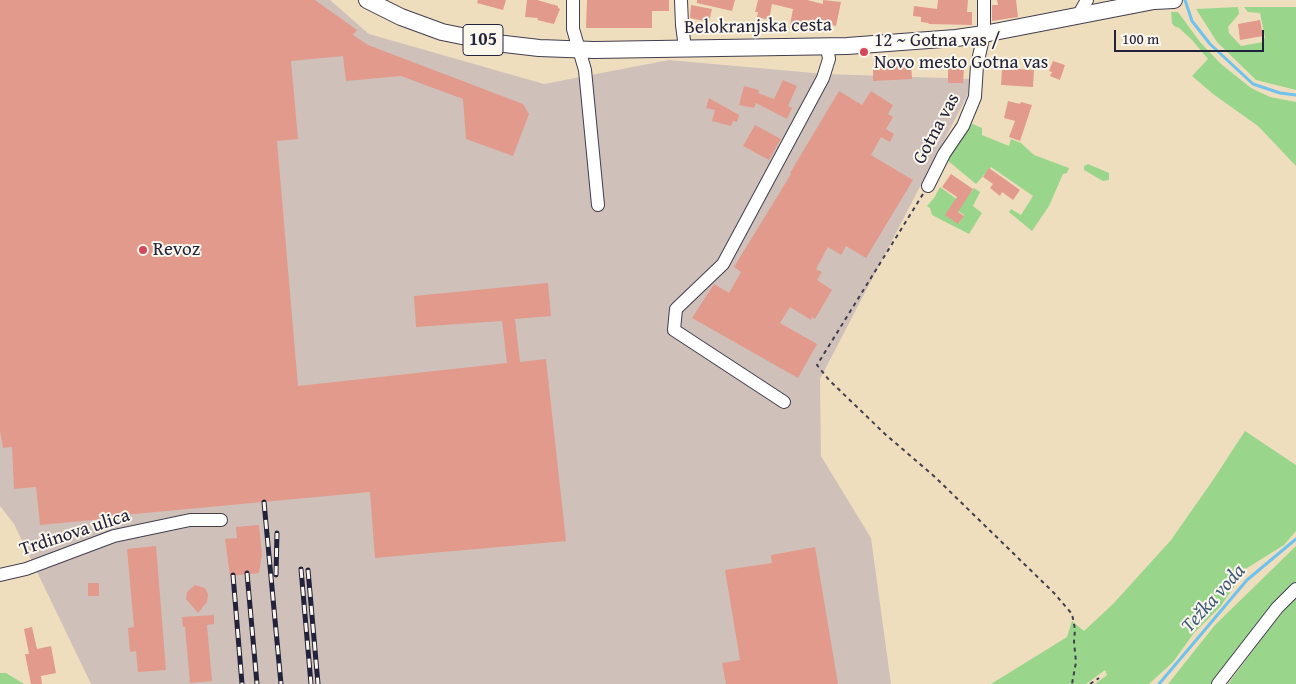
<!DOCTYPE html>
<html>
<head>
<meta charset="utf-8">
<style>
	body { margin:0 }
	#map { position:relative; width:1296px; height:684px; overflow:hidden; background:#efdebe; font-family:"Gentium Book Plus",serif }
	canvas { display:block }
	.scale { position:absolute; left:1114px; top:30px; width:150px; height:22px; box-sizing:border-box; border:2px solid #22223b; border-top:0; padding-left:6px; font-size:15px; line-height:18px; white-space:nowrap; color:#22223b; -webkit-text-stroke:4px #fbf7ec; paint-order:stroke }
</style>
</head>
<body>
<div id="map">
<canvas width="1296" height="684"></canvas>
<div class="scale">100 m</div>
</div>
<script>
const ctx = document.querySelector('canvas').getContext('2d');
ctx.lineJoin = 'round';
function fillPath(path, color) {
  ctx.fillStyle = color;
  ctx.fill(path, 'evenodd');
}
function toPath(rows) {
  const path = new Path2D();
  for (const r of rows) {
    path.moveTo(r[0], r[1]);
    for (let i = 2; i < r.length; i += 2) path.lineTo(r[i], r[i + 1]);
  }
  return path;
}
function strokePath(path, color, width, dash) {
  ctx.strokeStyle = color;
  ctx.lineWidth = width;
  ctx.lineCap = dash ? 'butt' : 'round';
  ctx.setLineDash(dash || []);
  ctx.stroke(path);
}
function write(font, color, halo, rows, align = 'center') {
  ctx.font = font + ' "Gentium Book Plus",serif';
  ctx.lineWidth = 4;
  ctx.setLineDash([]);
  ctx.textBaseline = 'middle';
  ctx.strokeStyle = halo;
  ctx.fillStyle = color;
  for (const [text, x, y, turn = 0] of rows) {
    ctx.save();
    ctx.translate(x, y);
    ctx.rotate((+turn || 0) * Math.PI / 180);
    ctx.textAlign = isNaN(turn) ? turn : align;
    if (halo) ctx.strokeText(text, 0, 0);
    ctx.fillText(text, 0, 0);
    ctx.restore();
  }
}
const industrial = toPath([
	[0,0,330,0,369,34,544,84,669,60,825,74,976,79,820,379,821,456,871,538,891,684,91,684,14,524,0,506]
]);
const green = toPath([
	[1238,7,1239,14,1228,27,1229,33,1241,46,1263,42,1265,37,1260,13,1248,12,1244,7,1296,7,1296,90,1256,80,1217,42,1196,9],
	[1171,12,1178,12,1200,42,1221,64,1251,88,1270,97,1296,102,1296,166,1258,126,1213,94,1192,76,1208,59,1192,40,1179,28,1174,26,1172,23],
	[970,123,982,128,982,135,1009,146,1011,139,1021,143,1034,155,1069,168,1067,173,1063,174,1049,206,1032,231,1009,212,1011,209,1021,215,1033,196,991,167,976,184,947,160],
	[1088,164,1109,173,1109,180,1103,181,1084,170,1084,166],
	[940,187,962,203,974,188,980,192,973,206,982,213,969,234,932,215,930,208,927,206,934,198],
	[952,207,964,215,959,223,946,215],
	[1245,431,1296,465,1296,531,1284,545,1247,568,1220,607,1194,633,1173,662,1149,684,1095,684,1107,675,1105,670,1086,684,991,684,1067,637,1072,621,1084,631,1113,604,1171,540,1213,480],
	[1296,546,1296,581,1214,684,1168,684,1215,625],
	[1296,597,1296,684,1228,684,1275,621],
	[0,673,6,673,24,684,0,684]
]);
const stream = toPath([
	[1185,0,1192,21,1210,44,1253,84,1280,93,1296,95],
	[1159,684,1247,580,1296,539]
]);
const building = toPath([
	[0,0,315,0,357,30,353,35,368,45,523,104,529,114,513,156,466,139,463,99,401,76,346,81,343,56,291,61,298,139,277,141,298,386,507,363,502,321,416,327,414,296,548,283,551,316,515,319,520,362,546,359,566,541,375,558,370,492,102,517,103,519,40,525,36,487,14,489,12,447,3,448,0,430],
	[478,0,506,0,503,10,477,3],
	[527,0,537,0,558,6,558,8,560,9,554,24,537,20,538,18,525,17],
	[587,0,669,0,669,11,652,11,652,28,586,28],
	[697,0,735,0,732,11,697,3],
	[758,0,807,0,823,4,823,0,841,2,836,26,807,20,805,28,790,25,793,9,772,4,769,20,757,17,758,12,755,12],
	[938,0,968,0,967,12,972,12,972,25,928,24,929,23,921,22,921,17,913,16,914,6,937,9],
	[997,0,1016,0,1018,17,992,21,992,5,998,5],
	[691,5,712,9,709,22,690,18],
	[1260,20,1263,36,1240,40,1238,24],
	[884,60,899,60,899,64,911,63,912,79,873,81,873,65,885,64],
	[1053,61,1065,65,1060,80,1050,76,1052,72,1049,71],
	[948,67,964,68,963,83,948,83],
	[1002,68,1034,70,1033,87,1001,85],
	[783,80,797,86,788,106,792,108,787,119,756,103,754,108,739,105,744,86,759,90,758,93,774,99],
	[839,91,862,105,871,91,893,105,888,114,893,117,886,129,894,134,890,142,881,137,871,155,913,180,866,258,846,246,841,255,828,247,816,269,822,272,817,280,832,290,815,319,812,317,811,320,790,307,780,323,817,344,798,378,692,318,714,284,729,293,741,272,734,267,791,174,790,173],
	[709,98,739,115,737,122,733,121,731,126,712,121,715,110,706,108],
	[1008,101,1020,104,1021,102,1032,105,1020,141,1009,137,1015,121,1004,118],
	[755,125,781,139,769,160,743,146],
	[989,168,1020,190,1013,200,1002,192,1000,196,990,188,993,184,983,177],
	[951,174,973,189,958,212,964,216,958,224,945,215,957,197,942,187],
	[259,525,262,555,259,573,230,576,225,539,237,538,236,527],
	[156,546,166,670,138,672,136,651,130,652,128,628,134,627,127,549],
	[815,547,838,684,726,684,722,663,740,660,725,570,772,563,771,555],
	[88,583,99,583,99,596,88,596],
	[195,585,205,588,208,594,207,602,198,613,186,599,187,592],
	[214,615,214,624,207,625,212,681,190,683,185,627,183,627,182,617],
	[32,627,37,649,51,646,56,673,41,676,42,684,31,684,25,654,29,654,24,629]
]);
const path = toPath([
	[923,194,817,365,829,380,885,434,935,477,1054,593,1072,614,1075,629,1074,642,1076,662,1072,684],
	[1090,684,1099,678]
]);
const minor = toPath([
	[573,0,573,29,585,70,598,205],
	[681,0,682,25,685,48],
	[1078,16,1087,0],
	[928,186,944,154,963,126,975,97,977,65,984,34,984,0],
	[784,402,674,330,676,309,723,264,823,78,829,59,827,46],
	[0,575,26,569,114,536,190,520,221,520],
	[1218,684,1277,608,1296,589]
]);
const major = toPath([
	[367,0,401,17,442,32,496,43,539,48,594,50,847,46,956,38,984,34,1154,1,1174,0]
]);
const rail = toPath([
	[264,502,281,684],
	[301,569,311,684],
	[308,570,318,684],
	[247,573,257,684],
	[233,575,242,684],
	[276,575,277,533]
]);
const markers = [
	[864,52,5,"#d1495b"],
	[143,250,5,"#d1495b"]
];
const shields = [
	[483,40,40]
];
const shieldNames = [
	["105",483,40]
];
const streetNames = [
	["Belokranjska cesta",758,27,-1],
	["Gotna vas",937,129,-62],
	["Trdinova ulica",75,533,-18]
];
const poiNames = [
	["12 ~ Gotna vas /",874,41],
	["Novo mesto Gotna vas",874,63],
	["Revoz",153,250]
];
const waterNames = [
	["Težka voda",1214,599,-48]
];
fillPath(industrial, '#cfc1ba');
fillPath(green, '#99d68b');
strokePath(stream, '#6fc2eb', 3);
fillPath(building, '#e29a8c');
strokePath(minor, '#413e4f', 14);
strokePath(major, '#413e4f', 18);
strokePath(path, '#413e4f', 2, [4, 4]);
strokePath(minor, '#fff', 12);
strokePath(major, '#fff', 16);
strokePath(rail, '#22223b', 5);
strokePath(rail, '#fbf7ec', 3, [9]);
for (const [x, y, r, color] of markers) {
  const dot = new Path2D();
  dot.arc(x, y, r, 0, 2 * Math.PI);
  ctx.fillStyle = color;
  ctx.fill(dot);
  strokePath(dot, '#fbf7ec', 2);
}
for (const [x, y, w] of shields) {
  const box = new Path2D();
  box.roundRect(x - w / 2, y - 15.5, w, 31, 4);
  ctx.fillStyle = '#fbf7ec';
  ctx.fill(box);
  strokePath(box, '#22223b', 1);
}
write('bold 18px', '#22223b', null, shieldNames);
write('19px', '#22223b', '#fbf7ec', streetNames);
write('19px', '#22223b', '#fbf7ec', poiNames, 'left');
write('italic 20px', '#3d5a79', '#fbf7ec', waterNames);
</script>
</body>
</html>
